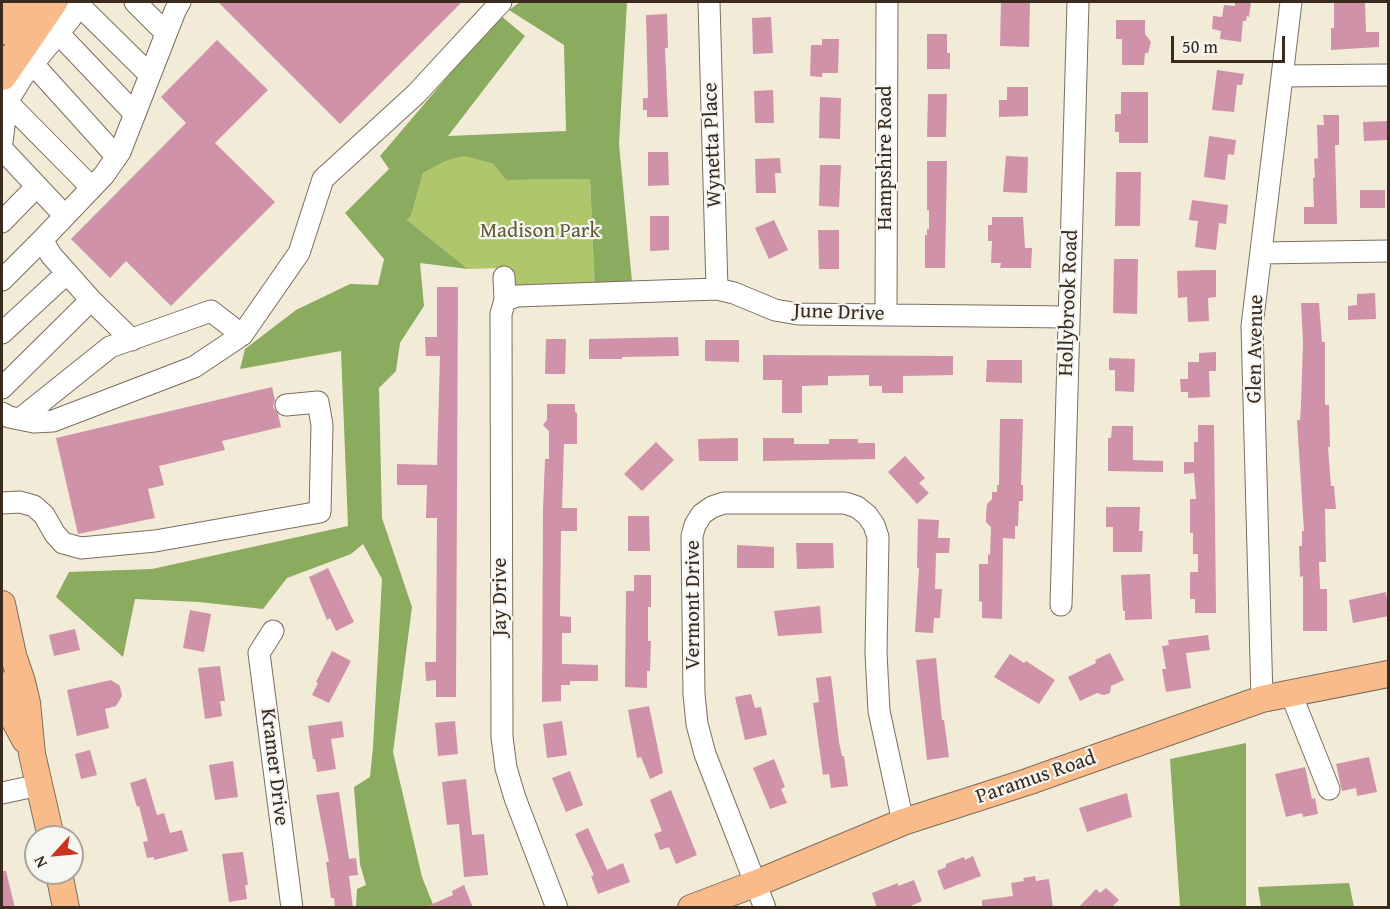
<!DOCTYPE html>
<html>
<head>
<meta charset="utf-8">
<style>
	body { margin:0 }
	#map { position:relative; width:1390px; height:909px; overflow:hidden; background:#f2ebd8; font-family:"Gentium Book Plus",serif }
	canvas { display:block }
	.frame { position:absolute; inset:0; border:3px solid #3b2a1e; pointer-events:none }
	.north { position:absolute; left:24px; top:825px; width:60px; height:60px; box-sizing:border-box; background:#f6f6f2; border:2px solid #aba49d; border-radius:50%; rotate:243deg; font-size:16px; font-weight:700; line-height:24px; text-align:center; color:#3b2a1e }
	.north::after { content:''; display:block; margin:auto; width:21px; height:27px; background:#c8321e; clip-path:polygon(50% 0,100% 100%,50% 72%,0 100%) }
	.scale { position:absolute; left:1171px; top:36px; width:114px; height:27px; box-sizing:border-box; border:3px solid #3b2a1e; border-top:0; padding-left:8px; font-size:18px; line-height:21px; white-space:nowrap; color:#3b2a1e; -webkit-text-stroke:4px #f6f6f2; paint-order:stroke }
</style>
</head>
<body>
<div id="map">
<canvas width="1390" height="909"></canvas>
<div class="frame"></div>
<div class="north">N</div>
<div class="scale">50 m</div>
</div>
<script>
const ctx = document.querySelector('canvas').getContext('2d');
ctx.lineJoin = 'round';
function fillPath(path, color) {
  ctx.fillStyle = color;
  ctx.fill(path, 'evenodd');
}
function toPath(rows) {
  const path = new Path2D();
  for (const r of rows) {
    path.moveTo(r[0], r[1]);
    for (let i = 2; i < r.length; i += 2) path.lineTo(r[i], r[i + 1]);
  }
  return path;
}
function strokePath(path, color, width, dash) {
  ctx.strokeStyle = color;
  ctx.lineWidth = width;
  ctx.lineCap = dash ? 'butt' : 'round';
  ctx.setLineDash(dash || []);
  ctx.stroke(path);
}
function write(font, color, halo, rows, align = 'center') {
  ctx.font = font + ' "Gentium Book Plus",serif';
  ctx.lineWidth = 4.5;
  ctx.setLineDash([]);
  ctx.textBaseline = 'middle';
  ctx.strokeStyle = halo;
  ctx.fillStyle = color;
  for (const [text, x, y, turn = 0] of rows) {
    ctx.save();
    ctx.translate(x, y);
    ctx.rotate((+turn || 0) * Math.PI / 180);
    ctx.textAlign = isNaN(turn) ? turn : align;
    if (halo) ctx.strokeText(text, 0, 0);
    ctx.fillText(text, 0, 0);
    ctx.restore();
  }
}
const green = toPath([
	[464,156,493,164,506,180,590,179,595,293,517,296,503,268,468,269,407,220,411,216,423,173,446,161]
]);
const forest = toPath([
	[520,2,627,2,619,144,633,292,595,293,590,179,506,180,493,164,464,156,446,161,423,173,411,216,407,220,468,269,420,263,424,306,400,343,396,371,379,388,382,518,412,607,393,752,422,877,434,907,356,907,357,889,366,885,360,864,354,787,370,777,373,747,382,579,363,544,351,554,287,578,263,609,199,602,135,599,123,657,56,597,69,572,152,569,348,526,341,351,240,369,245,349,296,310,350,284,378,285,384,259,345,213,389,169,380,156,500,15,525,36,448,136,566,131,564,45,509,10],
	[1246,743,1246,907,1180,907,1170,759],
	[1349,883,1354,907,1261,907,1258,887]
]);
const building = toPath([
	[218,2,462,2,340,124],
	[1001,2,1030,2,1029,47,1000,46],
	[1235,2,1251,2,1249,17,1247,16,1246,21,1243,21,1241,42,1220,39,1221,31,1212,29,1213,16,1222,17,1224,5,1235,6],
	[1334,2,1365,2,1366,32,1379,32,1379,47,1331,50,1331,28,1334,28],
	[667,14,668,48,665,48,668,117,647,117,647,110,643,110,643,98,648,98,646,15],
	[771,17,773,53,753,54,752,18],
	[1116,20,1145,20,1145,34,1151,42,1148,53,1145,53,1144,65,1122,65,1122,39,1116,39],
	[927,34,947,34,947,53,950,53,950,69,927,69],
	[822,39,839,39,838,73,822,73,822,77,810,76,811,45,822,45],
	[217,40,268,90,215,143,275,202,171,306,126,261,110,278,71,239,186,123,161,97],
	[1217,70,1244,74,1242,85,1237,85,1234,112,1212,110],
	[1007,87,1028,87,1028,116,999,117,999,100,1007,100],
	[773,90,774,123,755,123,754,91],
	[1121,92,1148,92,1148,143,1119,143,1119,132,1115,132,1115,114,1121,114],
	[928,94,947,94,946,137,927,137],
	[820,97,841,98,840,139,819,138],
	[1323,115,1339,115,1339,145,1335,145,1337,224,1304,224,1304,207,1314,207,1313,178,1315,177,1314,159,1318,158,1317,125,1324,125],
	[1388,121,1388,140,1364,141,1363,122],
	[1209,136,1236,140,1234,155,1228,154,1225,180,1204,177],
	[648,152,668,152,669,185,648,186],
	[1006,156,1028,157,1027,193,1003,192],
	[780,158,781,173,775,173,776,193,756,193,755,159],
	[927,161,947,161,945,268,925,268,925,235,927,235,927,229,929,229,929,210,927,210],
	[820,165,841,165,839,207,819,206],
	[1116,172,1141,172,1140,226,1115,226],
	[1360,190,1385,190,1385,208,1360,208],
	[1192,200,1228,205,1226,224,1219,223,1216,250,1195,247,1198,221,1189,220],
	[650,216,669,216,669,250,650,251],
	[992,217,1023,217,1025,248,1032,248,1031,268,1000,268,1001,263,991,263,992,241,988,241,988,225,992,225],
	[774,220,788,250,769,259,755,228],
	[818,230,839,230,839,269,819,269],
	[1114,259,1138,259,1137,314,1113,313],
	[1207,270,1216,270,1216,297,1208,298,1209,321,1188,322,1187,297,1178,298,1177,271],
	[437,287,458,287,456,697,436,697,436,680,426,681,425,662,436,662,437,518,426,518,427,485,397,485,397,464,437,465,440,356,426,356,425,337,437,337],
	[1375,293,1376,319,1348,320,1348,306,1357,305,1357,294],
	[1301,303,1319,303,1322,342,1325,342,1325,405,1329,405,1330,447,1328,447,1331,486,1334,486,1336,509,1325,509,1326,562,1319,562,1320,589,1327,589,1327,631,1303,631,1303,576,1300,577,1299,546,1302,546,1302,531,1304,531,1297,420,1300,420,1301,405,1303,342],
	[678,337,679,356,622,357,622,359,589,359,589,339],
	[546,339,566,339,565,374,545,374],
	[705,340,739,340,739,362,705,361],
	[1216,352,1216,371,1209,371,1210,397,1188,398,1188,392,1181,392,1180,379,1188,379,1188,362,1199,362,1199,353],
	[763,355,953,356,953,375,903,376,903,393,882,393,882,386,869,386,869,375,828,376,828,385,802,386,802,413,782,413,782,380,763,380],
	[1109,358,1135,359,1134,392,1115,391,1115,370,1109,370],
	[987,360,1022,360,1022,383,986,382],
	[272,387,275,400,273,407,278,414,281,427,222,441,225,450,159,466,164,485,148,489,155,518,78,534,56,438],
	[547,404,575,404,575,412,577,413,577,444,564,444,562,508,577,508,577,531,561,531,560,616,571,617,571,633,562,633,562,664,598,665,598,681,570,681,570,685,561,685,561,701,542,702,543,510,545,459,549,459,549,431,543,425,547,420],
	[1000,419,1023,419,1021,485,1023,485,1023,501,1019,501,1018,526,1015,526,1015,539,1003,538,1002,619,982,618,982,602,979,601,979,564,988,564,988,554,990,555,991,527,986,522,986,514,987,504,992,499,992,492,997,492,997,485,999,485],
	[1198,425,1214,425,1216,613,1195,613,1195,599,1190,599,1190,572,1198,572,1198,554,1193,554,1193,533,1190,533,1190,499,1196,499,1194,473,1184,474,1184,462,1194,462,1194,442,1198,442],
	[1112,426,1133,426,1133,460,1163,461,1163,472,1108,471,1108,438,1111,438],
	[738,438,738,461,699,461,698,439],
	[763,438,794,438,794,444,829,444,829,439,858,439,858,443,875,443,875,459,763,461],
	[656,442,674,460,642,491,624,474],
	[905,456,925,478,919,483,929,493,917,504,888,472],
	[1106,507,1140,507,1139,531,1143,531,1142,552,1113,552,1113,527,1106,527],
	[628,516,649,516,650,551,628,551],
	[918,519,939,520,938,538,950,538,949,553,936,553,935,589,942,589,940,618,934,618,933,633,915,632,919,568,917,568],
	[796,543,833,543,834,568,797,569],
	[737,545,774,547,774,568,737,568],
	[328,568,354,622,336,631,330,618,327,620,309,577],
	[1150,574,1152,619,1125,620,1125,611,1123,611,1121,575],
	[634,575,651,575,651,607,648,607,648,641,651,641,650,671,647,671,647,688,625,687,626,591,634,591],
	[1386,592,1389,616,1353,623,1349,600],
	[820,606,822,633,778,636,774,611],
	[190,610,211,614,204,652,183,648],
	[75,629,80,650,54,656,49,635],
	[1208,635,1210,650,1186,653,1191,688,1166,692,1162,669,1166,669,1162,646,1169,645,1168,640],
	[332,651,351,661,329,703,312,695,318,683,316,682],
	[1110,653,1124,680,1111,686,1110,693,1104,695,1097,693,1080,701,1068,677,1096,663,1095,660],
	[1010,654,1024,663,1026,661,1055,680,1039,704,994,677],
	[936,658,942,720,944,720,949,757,927,760,916,660],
	[220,666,225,701,220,701,222,716,205,719,198,668],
	[831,676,839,742,842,756,844,756,848,786,831,788,829,774,823,775,813,703,819,702,816,678],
	[111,680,120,686,122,696,116,706,105,709,109,728,77,736,67,690],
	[751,694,755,708,761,707,767,735,745,740,735,697],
	[649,706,663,773,650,779,641,757,637,758,628,710],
	[342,721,344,737,331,739,336,769,317,772,315,759,313,759,308,726],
	[455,721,458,754,438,756,435,723],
	[562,721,567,755,547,758,543,724],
	[90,750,97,775,81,779,75,754],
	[1369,757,1377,792,1357,796,1356,788,1342,791,1336,764],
	[774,759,785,787,781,789,787,803,770,809,753,768],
	[233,761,238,797,215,800,209,765],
	[1305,767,1312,799,1315,798,1318,814,1303,817,1302,813,1286,817,1275,774],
	[570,771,583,805,566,812,552,778],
	[146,778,157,815,164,813,170,833,182,830,188,851,154,860,154,857,147,858,143,842,148,841,139,806,137,807,130,783],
	[466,779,472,835,484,834,488,875,464,877,459,824,447,825,442,782],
	[671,790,697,855,676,864,669,847,660,850,654,834,662,831,650,800],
	[339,792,349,859,356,858,358,875,349,876,353,908,335,908,334,898,331,898,326,862,329,862,316,795],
	[1127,793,1132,817,1087,832,1079,808],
	[588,828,607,870,623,863,630,882,598,894,591,876,594,875,575,834],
	[243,852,248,885,245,885,247,899,229,902,222,854],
	[973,856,981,876,944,890,937,871,946,867,946,864,964,857,965,860],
	[2,871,6,871,15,908,2,908],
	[1035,876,1036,881,1049,879,1053,908,982,908,982,900,1013,896,1011,883,1024,881,1023,878],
	[914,880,922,901,906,908,877,908,872,893,898,883,898,886],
	[464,885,473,908,423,908,453,895,452,891],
	[1106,888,1119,900,1111,908,1078,908,1096,889,1100,893]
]);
const minor = toPath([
	[135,2,166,33],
	[709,2,717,289],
	[79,5,150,75],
	[58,33,135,114],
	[33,64,116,156],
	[1282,76,1388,75],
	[7,102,92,188],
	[2,142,7,102,23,76,70,19,81,2],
	[2,149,65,216],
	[2,222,37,186],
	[1261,253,1388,251],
	[504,277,505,300,501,314,502,737,506,768,515,798,557,908],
	[2,280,42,240],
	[505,300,517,296,717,289,734,293,775,310,798,314,1069,317],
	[886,315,887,2],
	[2,333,67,273],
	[132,340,91,300,51,255,42,240,104,175,120,152,175,11,180,2],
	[2,388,91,300],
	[2,413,9,417,34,422,53,421,194,367,242,335,299,253,323,179,416,94,501,2],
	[20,419,110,347,211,311,242,335],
	[2,503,20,502,34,506,44,515,55,534,63,543,81,548,155,541,320,512,322,425,318,402,286,405],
	[1061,605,1078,2],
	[273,631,259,653,292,908],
	[1291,694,1329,789],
	[1262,699,1252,326,1291,2],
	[2,793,39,785],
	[765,908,705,754,697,724,694,694,692,536,695,525,702,514,712,507,724,503,845,503,857,507,867,515,874,525,878,537,876,653,879,711,903,822]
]);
const major = toPath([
	[2,604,13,655],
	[2,638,15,661,22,682,27,703,32,754,51,837],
	[2,685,8,708,25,740],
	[59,873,66,908],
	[691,908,757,883,903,822,1027,782,1262,699,1388,674]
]);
const highway = toPath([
	[2,29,23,2],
	[2,75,52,2]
]);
const streetNames = [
	["Wynetta Place",713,145,-92],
	["Hampshire Road",886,158,-90],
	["Hollybrook Road",1069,303,-88],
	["June Drive",839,313,2],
	["Glen Avenue",1256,349,-89],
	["Jay Drive",501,597,-90],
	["Vermont Drive",694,605,-90],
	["Kramer Drive",274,767,83],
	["Paramus Road",1036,778,-19]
];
const parkNames = [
	["Madison Park",540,232]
];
fillPath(green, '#afc66b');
fillPath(forest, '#8bab5f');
fillPath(building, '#cf92a8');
strokePath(minor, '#7b6e5f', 23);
strokePath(major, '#7b6e5f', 28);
strokePath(highway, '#7b6e5f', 32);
strokePath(minor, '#fff', 21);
strokePath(major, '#fabb8b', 26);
strokePath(highway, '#fabb8b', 30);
write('21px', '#3b2a1e', '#f6f6f2', streetNames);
write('21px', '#5e5935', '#f6f6f2', parkNames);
</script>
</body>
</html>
